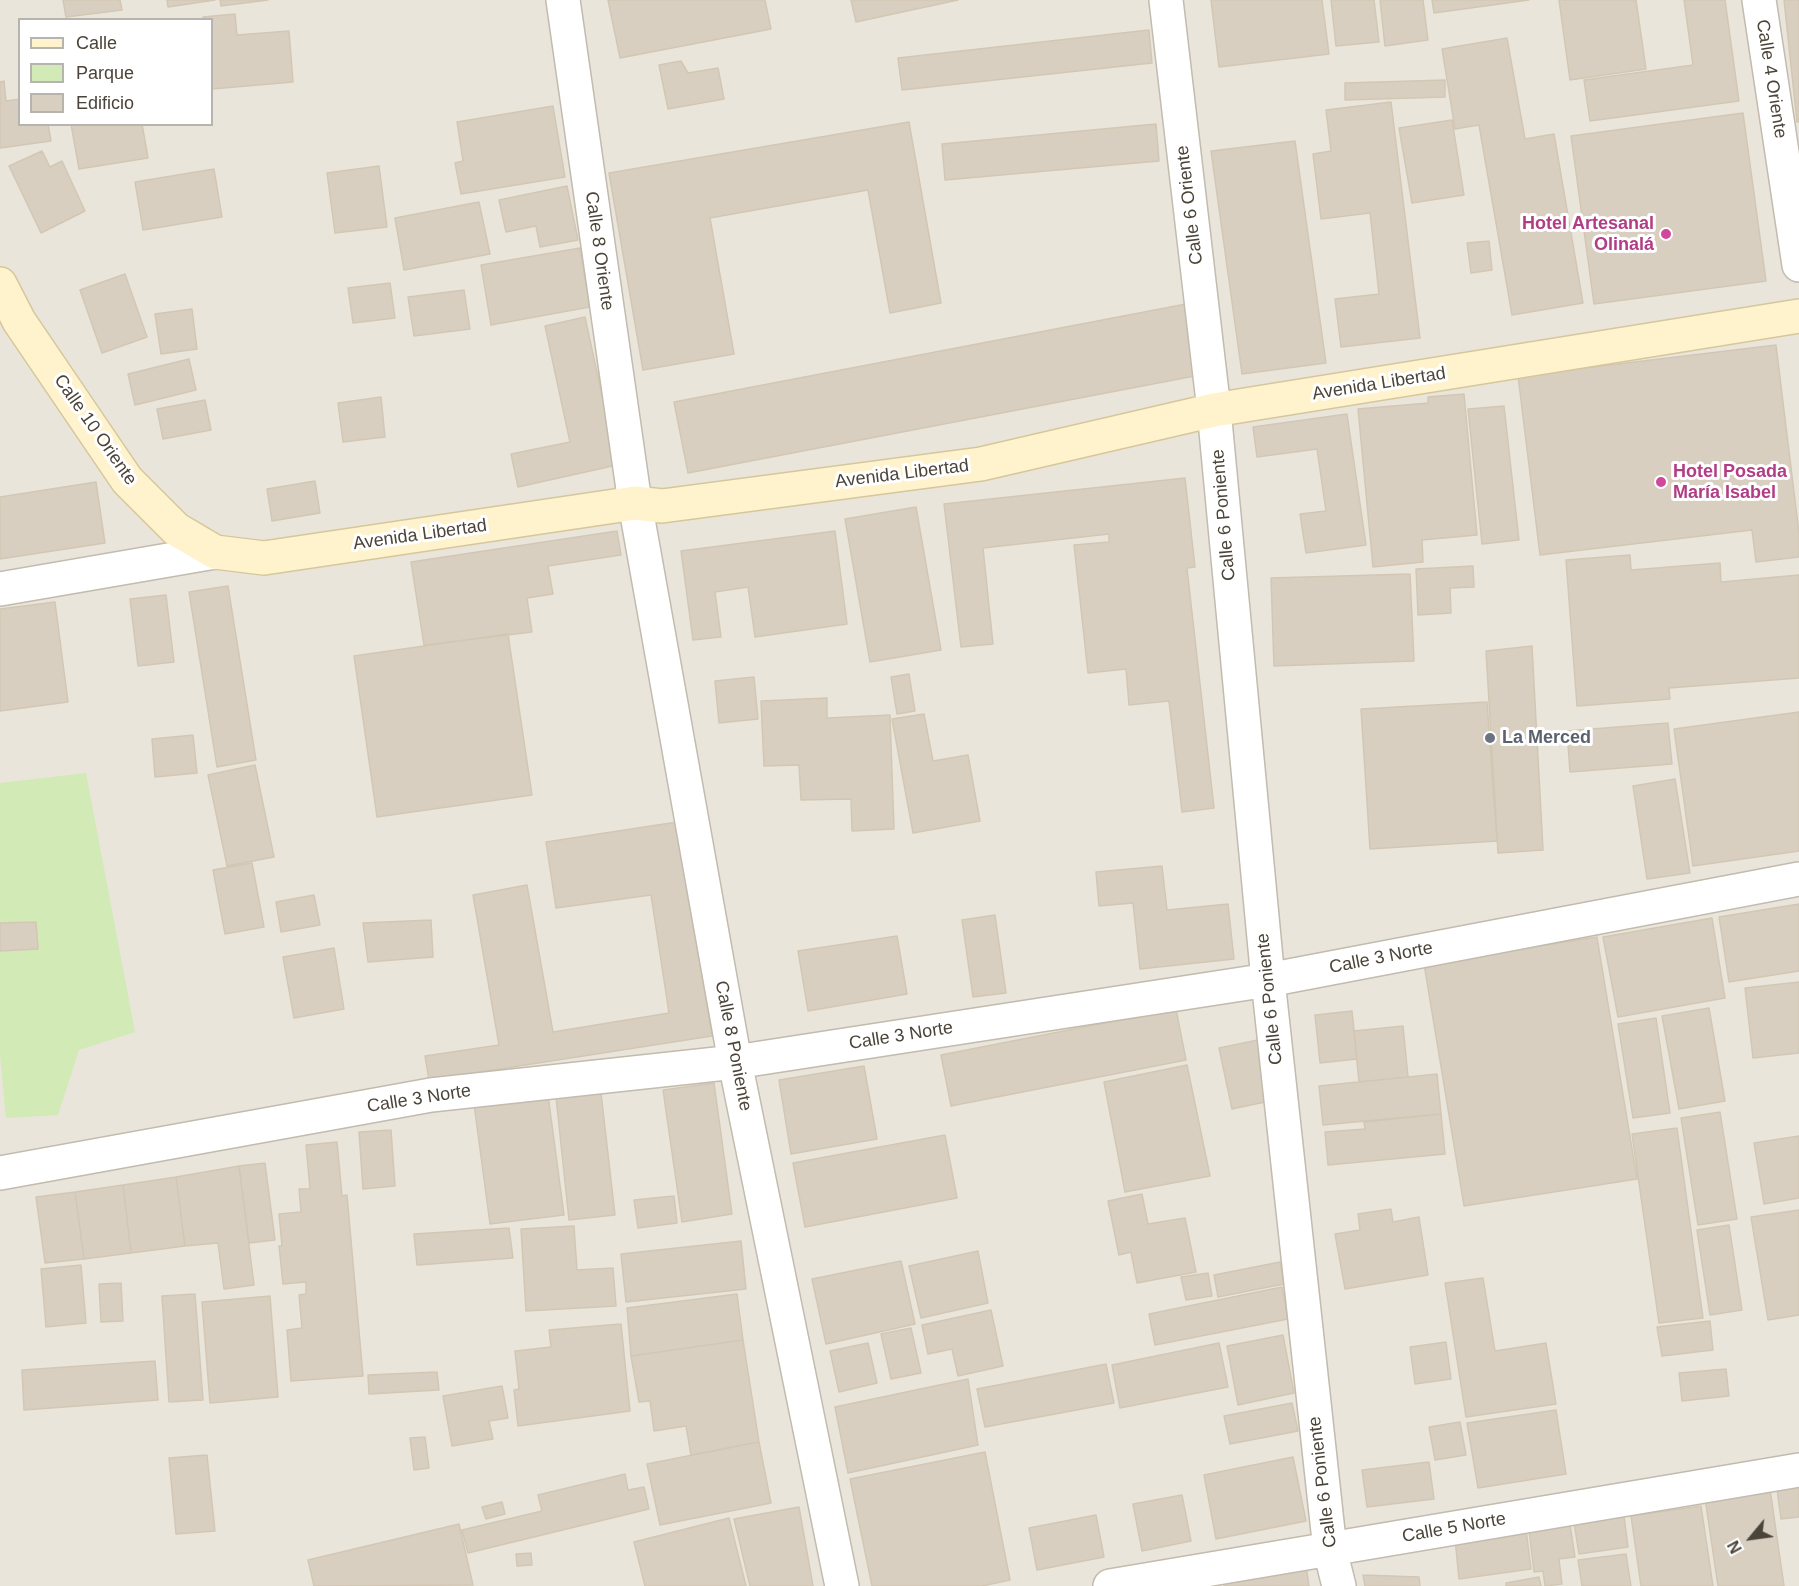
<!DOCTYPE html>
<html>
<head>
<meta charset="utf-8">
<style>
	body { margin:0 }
	#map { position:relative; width:1799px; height:1586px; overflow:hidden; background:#f6f3ec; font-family:Helvetica,sans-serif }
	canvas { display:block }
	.legend { position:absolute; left:18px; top:18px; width:195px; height:108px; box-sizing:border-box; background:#fff; border:2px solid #b7b4b0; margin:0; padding:8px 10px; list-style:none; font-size:18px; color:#4b4439 }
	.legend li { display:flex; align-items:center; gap:12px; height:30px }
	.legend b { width:30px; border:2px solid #b7b4b0 }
	.north { position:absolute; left:1721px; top:1508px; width:60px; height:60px; -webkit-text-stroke:4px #fff; paint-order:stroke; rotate:241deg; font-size:16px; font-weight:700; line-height:24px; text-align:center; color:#4b4439 }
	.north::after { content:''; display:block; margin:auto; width:21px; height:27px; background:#4b4439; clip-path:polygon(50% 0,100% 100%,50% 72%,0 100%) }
</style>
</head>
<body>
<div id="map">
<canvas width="1799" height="1586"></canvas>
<ul class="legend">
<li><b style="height:8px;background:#fff3cd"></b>Calle</li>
<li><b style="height:16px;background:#d2eab5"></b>Parque</li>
<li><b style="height:16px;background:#d8cfc1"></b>Edificio</li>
</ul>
<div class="north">N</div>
</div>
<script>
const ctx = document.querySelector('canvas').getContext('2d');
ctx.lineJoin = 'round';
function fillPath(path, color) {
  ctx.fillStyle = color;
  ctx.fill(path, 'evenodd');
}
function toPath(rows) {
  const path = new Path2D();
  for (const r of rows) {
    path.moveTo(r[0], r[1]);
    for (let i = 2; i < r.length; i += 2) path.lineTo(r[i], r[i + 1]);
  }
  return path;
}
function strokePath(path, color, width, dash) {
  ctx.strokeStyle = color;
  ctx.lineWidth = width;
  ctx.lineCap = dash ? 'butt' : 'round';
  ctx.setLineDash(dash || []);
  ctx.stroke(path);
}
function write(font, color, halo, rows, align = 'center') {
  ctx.font = font + ' Helvetica,sans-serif';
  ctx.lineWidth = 6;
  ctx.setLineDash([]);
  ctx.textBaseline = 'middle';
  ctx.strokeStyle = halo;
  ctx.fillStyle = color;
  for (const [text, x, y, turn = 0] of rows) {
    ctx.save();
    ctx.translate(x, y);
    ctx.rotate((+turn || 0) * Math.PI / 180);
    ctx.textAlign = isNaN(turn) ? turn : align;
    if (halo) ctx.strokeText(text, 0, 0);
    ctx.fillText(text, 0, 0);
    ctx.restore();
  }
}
const residential = toPath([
	[0,0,1799,0,1799,1586,0,1586],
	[20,20,212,20,212,124,20,124]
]);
const green = toPath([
	[86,773,135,1032,79,1050,58,1115,6,1118,0,1055,0,783]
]);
const building = toPath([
	[63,0,120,0,122,10,66,17,63,0],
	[167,0,215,0,168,7,167,0],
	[220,0,268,0,221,6,220,0],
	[608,0,765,0,771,29,620,58,608,0],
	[851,0,958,0,856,22,851,0],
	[1211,0,1322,0,1329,54,1219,67,1211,0],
	[1331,0,1374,0,1379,42,1336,46,1331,0],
	[1380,0,1423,0,1428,40,1385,46,1380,0],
	[1432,0,1529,0,1434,13,1432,0],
	[1559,0,1636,0,1646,69,1570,80,1559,0],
	[1684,0,1725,0,1739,101,1590,121,1584,80,1693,65,1684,0],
	[1784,0,1799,0,1799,122,1797,122,1784,0],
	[235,14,237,35,289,31,293,82,212,89,212,20,204,20,203,17,235,14],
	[1149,30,1152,63,902,90,898,58,1149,30],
	[1507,38,1525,139,1554,134,1583,303,1512,315,1479,125,1455,129,1442,49,1507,38],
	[681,61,688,73,718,68,724,99,668,109,659,65,681,61],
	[1445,80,1445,97,1345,100,1345,83,1445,80],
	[4,81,6,101,20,99,20,124,48,124,51,141,0,148,0,82,4,81],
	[1391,102,1420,338,1341,347,1335,299,1379,294,1370,213,1321,219,1313,154,1331,151,1326,110,1391,102],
	[553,106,565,177,461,194,455,163,463,161,457,122,553,106],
	[1743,113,1766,281,1594,304,1571,136,1743,113],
	[1452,120,1464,195,1412,203,1399,128,1452,120],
	[909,122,941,303,890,313,868,190,710,218,734,354,643,370,609,173,909,122],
	[71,124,142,124,148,158,79,169,71,124],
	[1156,124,1159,161,945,180,942,144,1156,124],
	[1295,141,1326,363,1242,374,1211,151,1295,141],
	[42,151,50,167,62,161,85,211,41,233,9,166,42,151],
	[379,166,387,227,335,233,327,173,379,166],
	[214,169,222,217,143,230,135,182,214,169],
	[567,186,578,240,540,247,536,226,506,232,499,200,567,186],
	[479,202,490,254,404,270,395,218,479,202],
	[1489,241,1492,270,1471,273,1467,243,1489,241],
	[580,248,590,307,491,325,481,265,580,248],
	[125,274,147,337,102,353,80,290,125,274],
	[390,283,395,318,353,323,348,288,390,283],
	[464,290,470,329,414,336,408,297,464,290],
	[1186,304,1200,375,688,473,674,402,1186,304],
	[192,309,197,349,161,354,155,314,192,309],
	[585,317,617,465,518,487,511,454,570,442,545,326,585,317],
	[1776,345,1799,533,1799,557,1756,562,1752,530,1540,555,1518,376,1776,345],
	[189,359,196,390,135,405,128,374,189,359],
	[1464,394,1477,535,1422,540,1423,562,1373,567,1358,409,1428,403,1428,397,1464,394],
	[381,397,385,437,343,442,338,403,381,397],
	[205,400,211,430,163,439,157,409,205,400],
	[1504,406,1519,540,1482,544,1468,409,1504,406],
	[1347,414,1366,545,1306,553,1300,514,1326,511,1317,449,1257,457,1253,427,1347,414],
	[1185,478,1195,567,1187,568,1214,808,1182,812,1169,701,1129,705,1126,669,1088,673,1074,545,1109,542,1109,534,983,548,993,644,961,647,944,504,1185,478],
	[315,481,320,513,272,521,267,489,315,481],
	[96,482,105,543,0,559,0,497,96,482],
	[916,507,941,650,870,662,845,519,916,507],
	[617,531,621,555,548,566,553,594,527,598,532,632,424,645,411,562,617,531],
	[835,531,847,624,755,637,748,587,715,592,721,637,693,640,681,551,835,531],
	[1630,555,1631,570,1720,563,1721,582,1799,575,1799,678,1669,688,1670,699,1577,706,1566,560,1630,555],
	[1473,566,1474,587,1450,588,1451,613,1418,615,1416,569,1473,566],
	[1410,574,1414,661,1274,666,1271,578,1410,574],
	[228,586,256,760,217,767,189,592,228,586],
	[166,595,174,662,138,666,130,599,166,595],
	[55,602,68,702,0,711,0,609,55,602],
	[508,634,532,795,377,817,354,656,508,634],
	[1532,646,1543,850,1498,853,1486,651,1532,646],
	[909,674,915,711,897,714,891,677,909,674],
	[754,677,758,719,719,723,715,681,754,677],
	[827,698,827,718,890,715,894,829,852,831,851,799,801,800,799,765,764,766,761,701,827,698],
	[1487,702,1497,841,1370,849,1361,709,1487,702],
	[1799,712,1799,851,1693,866,1674,729,1799,712],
	[924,714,933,761,968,755,980,821,913,833,892,719,924,714],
	[1668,723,1672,764,1570,772,1567,731,1668,723],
	[193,735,197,773,155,777,152,739,193,735],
	[255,765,274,857,227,866,208,775,255,765],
	[1675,779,1690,873,1647,879,1633,786,1675,779],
	[677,822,712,1036,429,1080,425,1056,499,1045,473,895,527,885,553,1032,669,1013,651,895,556,908,546,842,677,822],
	[252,863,264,927,225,934,213,870,252,863],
	[1162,866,1167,910,1228,904,1234,959,1140,969,1133,903,1099,906,1096,872,1162,866],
	[314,895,320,925,281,932,276,902,314,895],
	[1799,904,1799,971,1729,982,1719,917,1799,904],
	[995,915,1006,993,973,997,962,920,995,915],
	[1712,918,1725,998,1618,1017,1603,937,1712,918],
	[431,920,433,957,368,962,363,923,431,920],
	[36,922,38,949,0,951,0,923,36,922],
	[897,936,907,994,808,1011,798,951,897,936],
	[1597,937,1637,1179,1464,1206,1424,964,1597,937],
	[334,948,344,1009,294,1018,283,957,334,948],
	[1799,982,1799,1053,1753,1058,1745,988,1799,982],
	[1709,1008,1725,1101,1679,1109,1662,1016,1709,1008],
	[1176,1009,1186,1060,951,1106,941,1055,1176,1009],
	[1352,1011,1357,1059,1320,1063,1315,1015,1352,1011],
	[1656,1018,1670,1113,1633,1118,1618,1024,1656,1018],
	[1403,1026,1408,1077,1359,1082,1354,1031,1403,1026],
	[1258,1040,1270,1101,1232,1109,1219,1048,1258,1040],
	[1187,1065,1210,1176,1125,1192,1104,1082,1187,1065],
	[864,1066,877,1139,791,1154,779,1080,864,1066],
	[1437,1074,1441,1114,1323,1125,1319,1086,1437,1074],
	[714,1083,732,1214,682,1222,663,1090,714,1083],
	[601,1093,615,1215,569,1220,556,1097,601,1093],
	[548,1095,564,1215,490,1224,474,1104,548,1095],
	[1720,1112,1737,1219,1698,1225,1681,1118,1720,1112],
	[1441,1114,1445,1154,1328,1165,1325,1132,1365,1129,1364,1122,1441,1114],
	[1677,1128,1703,1318,1659,1323,1632,1134,1677,1128],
	[391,1130,395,1186,363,1189,359,1132,391,1130],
	[945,1135,957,1198,805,1227,793,1163,945,1135],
	[1799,1136,1799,1198,1764,1204,1754,1143,1799,1136],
	[337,1142,342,1196,347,1195,363,1376,291,1381,287,1330,302,1328,299,1295,306,1294,306,1282,283,1284,279,1246,282,1246,279,1214,301,1212,299,1189,310,1189,306,1145,337,1142],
	[265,1163,275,1240,249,1243,239,1166,265,1163],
	[239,1166,254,1285,224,1289,218,1243,185,1246,176,1177,239,1166],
	[176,1177,185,1246,131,1253,123,1185,176,1177],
	[123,1185,131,1253,84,1259,75,1192,123,1185],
	[75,1192,84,1259,45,1263,36,1197,75,1192],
	[1142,1194,1148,1224,1185,1218,1196,1272,1137,1283,1131,1252,1119,1255,1108,1201,1142,1194],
	[674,1196,677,1223,638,1228,634,1200,674,1196],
	[1391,1209,1393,1222,1419,1217,1428,1275,1345,1289,1335,1234,1360,1230,1358,1214,1391,1209],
	[1799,1210,1799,1315,1768,1320,1751,1217,1799,1210],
	[1729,1225,1742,1310,1710,1315,1697,1230,1729,1225],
	[574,1226,577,1270,613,1268,616,1306,526,1311,521,1229,574,1226],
	[509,1228,513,1258,417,1265,414,1234,509,1228],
	[741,1241,746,1289,626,1302,621,1254,741,1241],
	[978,1251,988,1303,921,1318,909,1266,978,1251],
	[901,1261,915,1324,826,1344,812,1279,901,1261],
	[1280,1262,1284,1284,1218,1297,1214,1275,1280,1262],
	[81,1265,86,1323,46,1327,41,1269,81,1265],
	[1208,1273,1212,1296,1186,1300,1181,1277,1208,1273],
	[1483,1278,1495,1351,1546,1343,1556,1404,1466,1417,1445,1283,1483,1278],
	[121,1283,123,1321,101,1322,99,1284,121,1283],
	[1282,1287,1288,1319,1155,1345,1149,1314,1282,1287],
	[195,1294,203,1400,169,1402,162,1296,195,1294],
	[737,1294,743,1340,631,1356,627,1308,737,1294],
	[270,1296,278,1397,210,1403,202,1302,270,1296],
	[991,1310,1003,1366,958,1376,952,1349,928,1354,922,1325,991,1310],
	[1710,1321,1713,1350,1662,1356,1657,1327,1710,1321],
	[621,1324,630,1411,518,1426,514,1390,519,1389,515,1351,551,1347,549,1330,621,1324],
	[911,1328,921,1373,891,1379,881,1334,911,1328],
	[1283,1335,1294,1393,1238,1405,1227,1346,1283,1335],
	[743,1340,759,1442,691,1455,686,1426,654,1431,650,1401,639,1402,631,1356,743,1340],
	[1446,1342,1451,1379,1415,1384,1410,1347,1446,1342],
	[868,1343,877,1383,839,1392,830,1351,868,1343],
	[1219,1343,1228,1387,1120,1408,1112,1365,1219,1343],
	[155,1361,158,1400,24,1410,22,1370,155,1361],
	[1106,1364,1114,1403,985,1427,977,1389,1106,1364],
	[1726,1369,1729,1396,1682,1401,1679,1373,1726,1369],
	[437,1372,439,1390,369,1394,368,1375,437,1372],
	[968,1379,978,1445,848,1473,835,1407,968,1379],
	[502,1386,508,1418,489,1421,493,1439,452,1446,443,1396,502,1386],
	[1292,1403,1298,1431,1230,1444,1224,1416,1292,1403],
	[1556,1410,1566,1474,1478,1488,1467,1423,1556,1410],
	[1460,1422,1466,1455,1435,1460,1429,1427,1460,1422],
	[425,1437,429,1468,414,1470,410,1438,425,1437],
	[759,1442,771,1503,660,1525,647,1464,759,1442],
	[985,1452,1010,1580,982,1586,872,1586,850,1479,985,1452],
	[207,1455,215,1531,176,1534,169,1458,207,1455],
	[1293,1457,1306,1521,1216,1539,1204,1475,1293,1457],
	[1429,1462,1434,1499,1367,1507,1362,1470,1429,1462],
	[625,1474,628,1490,644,1487,649,1509,468,1553,462,1530,542,1511,538,1495,625,1474],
	[1799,1479,1799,1517,1781,1519,1776,1482,1799,1479],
	[1770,1489,1784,1586,1718,1586,1705,1498,1770,1489],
	[1182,1495,1191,1541,1142,1551,1133,1504,1182,1495],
	[502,1502,505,1514,486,1519,482,1507,502,1502],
	[1701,1506,1713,1586,1641,1586,1631,1516,1701,1506],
	[799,1507,813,1586,750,1586,734,1519,799,1507],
	[1096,1515,1104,1557,1037,1570,1029,1528,1096,1515],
	[1624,1516,1628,1547,1579,1554,1574,1523,1624,1516],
	[729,1518,746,1586,645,1586,634,1542,729,1518],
	[459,1524,473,1585,314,1586,308,1560,459,1524],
	[1570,1524,1575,1557,1559,1559,1562,1584,1545,1586,1543,1571,1534,1572,1529,1530,1570,1524],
	[1526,1529,1531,1569,1459,1579,1455,1539,1526,1529],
	[531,1553,532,1565,517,1566,516,1554,531,1553],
	[1626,1554,1631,1586,1582,1586,1578,1560,1626,1554],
	[1306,1565,1309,1586,1224,1586,1223,1582,1306,1565],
	[1363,1575,1419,1577,1420,1586,1365,1586,1363,1575],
	[1539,1577,1541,1586,1506,1586,1506,1583,1539,1577]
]);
const minor = toPath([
	[563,0,635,503,735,1062,842,1586],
	[1166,0,1214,410,1268,980,1330,1550,1339,1586],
	[1759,0,1799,265],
	[0,589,215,552],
	[0,1173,431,1095,735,1062,1268,980,1799,879],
	[1110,1586,1799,1470]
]);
const secondary = toPath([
	[0,284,19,321,127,480,176,529,215,552,264,558,635,503,662,506,981,464,1214,410,1799,316]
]);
const markers = [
	[1666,234,6,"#d1479c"],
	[1661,482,6,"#d1479c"],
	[1490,738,6,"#6b7280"]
];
const streetNames = [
	["Calle 4 Oriente",1771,79,81],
	["Calle 6 Oriente",1190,205,-97],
	["Calle 8 Oriente",599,251,82],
	["Avenida Libertad",1379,384,-9],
	["Calle 10 Oriente",95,430,55],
	["Avenida Libertad",902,474,-7],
	["Calle 6 Poniente",1224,515,-95],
	["Avenida Libertad",420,535,-8],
	["Calle 3 Norte",1381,958,-11],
	["Calle 6 Poniente",1270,999,-96],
	["Calle 3 Norte",901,1036,-9],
	["Calle 8 Poniente",733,1046,79],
	["Calle 3 Norte",419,1099,-9],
	["Calle 6 Poniente",1323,1482,-97],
	["Calle 5 Norte",1454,1528,-10]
];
const hotelNames = [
	["Hotel Artesanal",1654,224],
	["Olinalá",1654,245],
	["Hotel Posada",1673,472,"left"],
	["María Isabel",1673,493,"left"]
];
const worshipNames = [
	["La Merced",1502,738]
];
fillPath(residential, '#eae5da');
fillPath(green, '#d2eab5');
fillPath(building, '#d8cfc1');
strokePath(building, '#d3c7b4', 1.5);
strokePath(minor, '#c2bbae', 36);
strokePath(secondary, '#d6c79b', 36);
strokePath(minor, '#fff', 33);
strokePath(secondary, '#fff3cd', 33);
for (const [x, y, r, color] of markers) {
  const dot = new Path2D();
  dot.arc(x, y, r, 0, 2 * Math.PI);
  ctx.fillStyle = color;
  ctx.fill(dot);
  strokePath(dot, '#fff', 2);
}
write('18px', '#4b4439', '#fff', streetNames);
write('bold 18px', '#b23c85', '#fff', hotelNames, 'right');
write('bold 18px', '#5b616d', '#fff', worshipNames, 'left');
</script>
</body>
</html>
